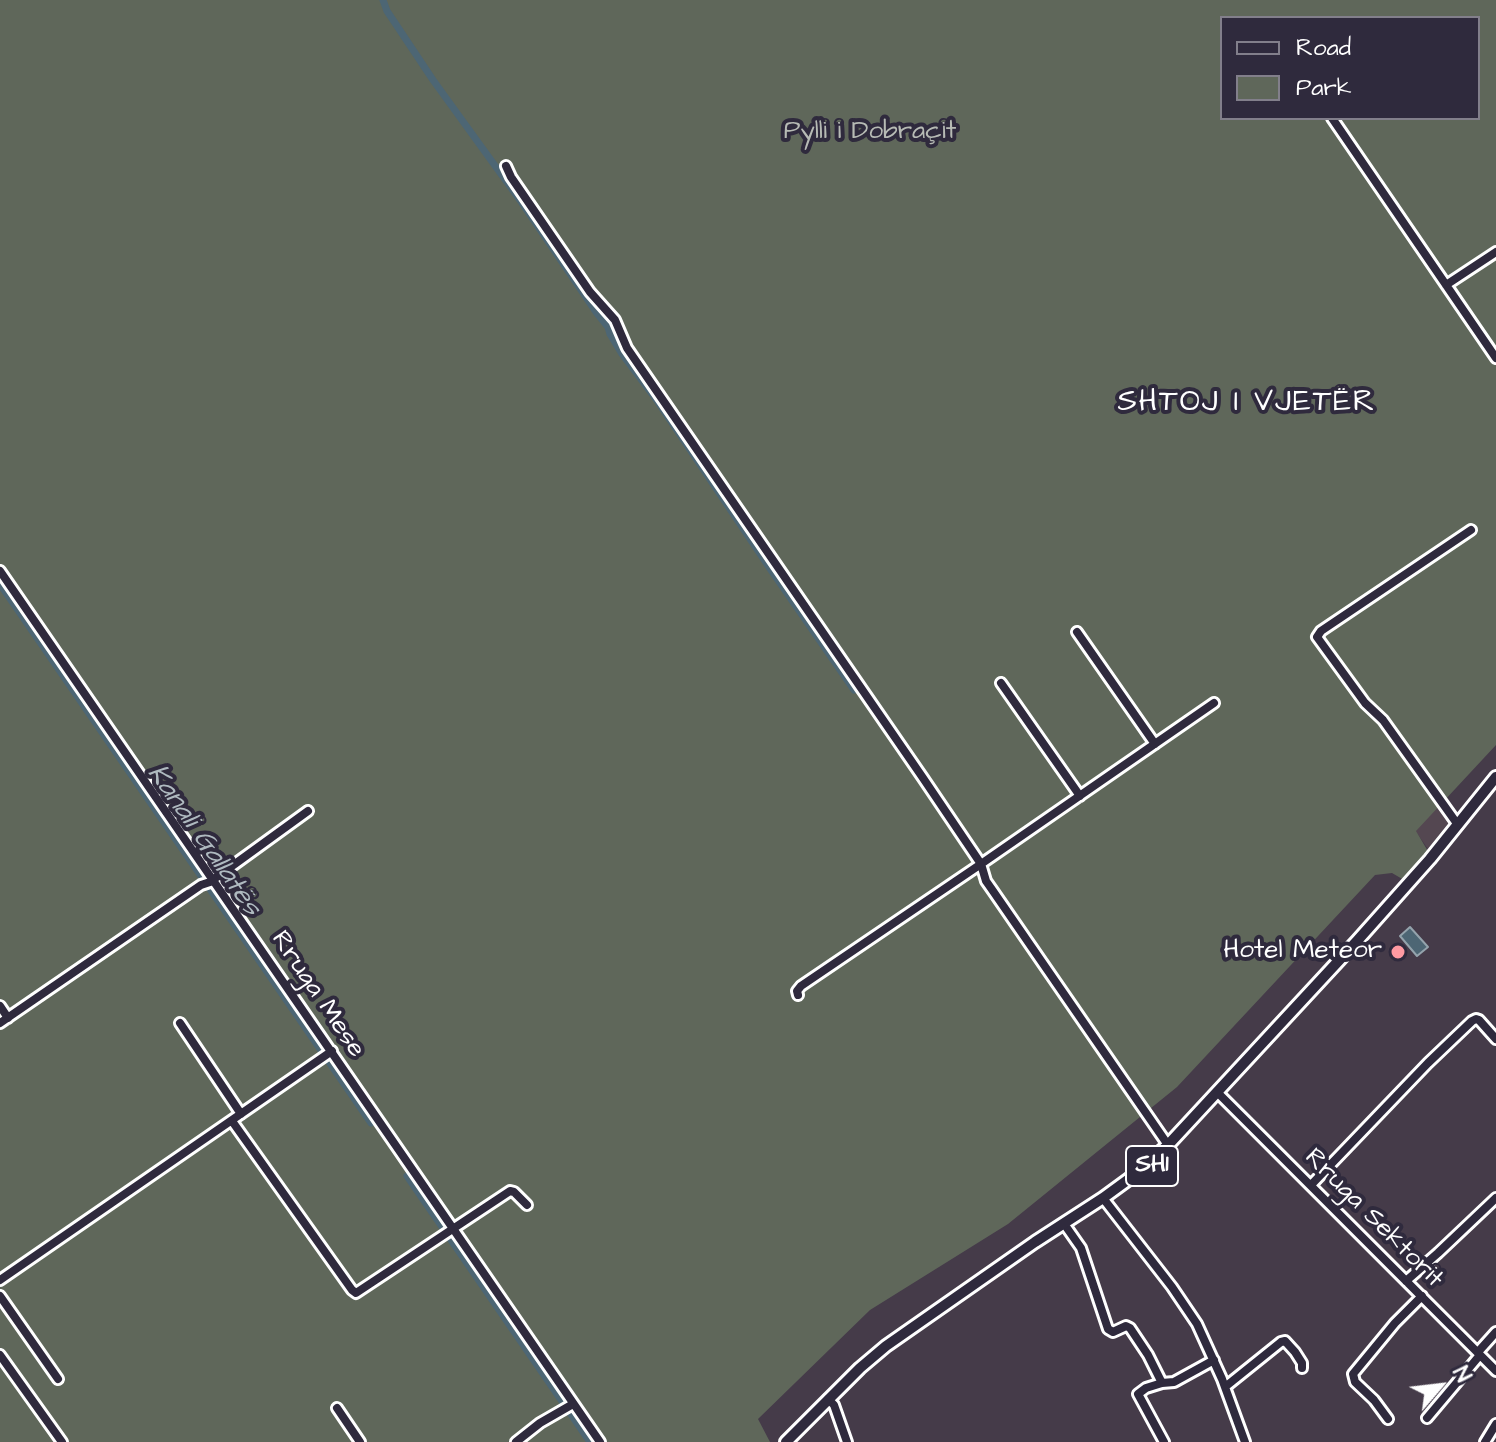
<!DOCTYPE html>
<html>
<head>
<meta charset="utf-8">
<style>
	body { margin:0 }
	#map { position:relative; width:1496px; height:1442px; overflow:hidden; background:#453b49; font-family:"Architects Daughter",sans-serif }
	canvas { display:block }
	.legend { position:absolute; left:1220px; top:16px; width:260px; height:104px; box-sizing:border-box; background:#2f2a3d; border:2px solid #827f8b; margin:0; padding:10px 14px; list-style:none; font-size:24px; color:#fff }
	.legend li { display:flex; align-items:center; gap:16px; height:40px }
	.legend b { width:40px; border:2px solid #827f8b }
	.north { position:absolute; left:1400px; top:1346px; width:80px; height:80px; -webkit-text-stroke:6px #2f2a3d; paint-order:stroke; rotate:62deg; font-size:22px; font-weight:700; line-height:32px; text-align:center; color:#fff }
	.north::after { content:''; display:block; margin:auto; width:28px; height:36px; background:#fff; clip-path:polygon(50% 0,100% 100%,50% 72%,0 100%) }
</style>
</head>
<body>
<div id="map">
<canvas width="1496" height="1442"></canvas>
<ul class="legend">
<li><b style="height:10px;background:#2f2a3d"></b>Road</li>
<li><b style="height:22px;background:#5f675a"></b>Park</li>
</ul>
<div class="north">N</div>
</div>
<script>
const ctx = document.querySelector('canvas').getContext('2d');
ctx.lineJoin = 'round';
function fillPath(path, color) {
  ctx.fillStyle = color;
  ctx.fill(path, 'evenodd');
}
function toPath(rows) {
  const path = new Path2D();
  for (const r of rows) {
    path.moveTo(r[0], r[1]);
    for (let i = 2; i < r.length; i += 2) path.lineTo(r[i], r[i + 1]);
  }
  return path;
}
function strokePath(path, color, width, dash) {
  ctx.strokeStyle = color;
  ctx.lineWidth = width;
  ctx.lineCap = dash ? 'butt' : 'round';
  ctx.setLineDash(dash || []);
  ctx.stroke(path);
}
function write(font, color, halo, rows, align = 'center') {
  ctx.font = font + ' "Architects Daughter",sans-serif';
  ctx.lineWidth = 8;
  ctx.setLineDash([]);
  ctx.textBaseline = 'middle';
  ctx.strokeStyle = halo;
  ctx.fillStyle = color;
  for (const [text, x, y, turn = 0] of rows) {
    ctx.save();
    ctx.translate(x, y);
    ctx.rotate((+turn || 0) * Math.PI / 180);
    ctx.textAlign = isNaN(turn) ? turn : align;
    if (halo) ctx.strokeText(text, 0, 0);
    ctx.fillText(text, 0, 0);
    ctx.restore();
  }
}
const built = toPath([
	[1406,757,1450,821,1428,849,1377,776]
]);
const green = toPath([
	[0,0,1496,0,1496,745,1416,831,1429,853,1404,880,1392,873,1375,875,1177,1087,1008,1224,870,1310,758,1419,770,1442,0,1442],
	[1222,18,1478,18,1478,118,1222,118]
]);
const water = toPath([
	[1410,927,1428,947,1417,956,1400,936,1410,927]
]);
const canal = toPath([
	[383,0,387,11,433,80,522,203,596,312,608,327,610,334,622,354,658,402,771,570,854,690],
	[0,584,371,1123],
	[407,1176,590,1442]
]);
const minor = toPath([
	[1332,118,1496,358],
	[506,166,511,177,590,292,615,320,627,348,923,778,981,864,986,881,993,891,1168,1145],
	[1446,285,1496,252],
	[0,571,600,1442],
	[1077,632,1155,744],
	[1001,683,1080,796],
	[1458,825,1383,720,1365,703,1317,637,1321,631,1471,530],
	[798,995,797,991,801,986,981,864,1214,703],
	[0,1006,8,1018],
	[0,1023,201,885,210,882,308,811],
	[180,1023,241,1114],
	[1217,1092,1496,1371],
	[232,1121,352,1290,356,1293,510,1191,514,1192,527,1205],
	[1311,1185,1428,1063,1472,1021,1476,1019,1479,1020,1496,1039],
	[1106,1202,1172,1287,1197,1324,1222,1379,1245,1442],
	[1067,1228,1081,1248,1108,1329,1113,1332,1126,1326,1130,1328,1148,1355,1162,1383],
	[0,1280,332,1051],
	[1406,1281,1438,1253,1496,1198],
	[0,1296,58,1379],
	[1478,1352,1496,1332],
	[0,1355,62,1442],
	[1225,1387,1281,1342,1285,1341,1295,1352,1302,1363,1302,1368],
	[828,1399,834,1405,847,1442],
	[337,1408,360,1442],
	[1427,1418,1480,1355],
	[1388,1419,1374,1400,1355,1382,1353,1374,1395,1323,1422,1296],
	[516,1442,540,1423,573,1404],
	[1164,1442,1138,1394,1146,1388,1162,1383,1174,1382,1214,1360],
	[1485,1442,1496,1424]
]);
const major = toPath([
	[786,1442,860,1368,886,1346,1035,1242,1103,1198,1129,1179,1168,1145,1357,941,1430,859,1496,777]
]);
const markers = [
	[1398,952,8,"#ff9aa2"]
];
const shields = [
	[1152,1166,52]
];
const shieldNames = [
	["SH1",1152,1166]
];
const parkNames = [
	["Pylli i Dobraçit",870,133]
];
const poiNames = [
	["Hotel Meteor",1382,952]
];
const streetNames = [
	["Rruga Mese",317,995,56],
	["Rruga Sektorit",1373,1219,45]
];
const waterNames = [
	["Kanali Gallatës",203,841,55]
];
const quarterNames = [
	["SHTOJ I VJETËR",1247,404]
];
fillPath(built, '#544751');
fillPath(green, '#5f675a');
fillPath(water, '#4d6674');
strokePath(water, '#94a3ac', 2);
strokePath(canal, '#4d6674', 7);
strokePath(minor, '#fff', 14);
strokePath(major, '#fff', 16);
strokePath(minor, '#2f2a3d', 8);
strokePath(major, '#2f2a3d', 10);
for (const [x, y, r, color] of markers) {
  const dot = new Path2D();
  dot.arc(x, y, r, 0, 2 * Math.PI);
  ctx.fillStyle = color;
  ctx.fill(dot);
  strokePath(dot, '#2f2a3d', 3);
}
for (const [x, y, w] of shields) {
  const box = new Path2D();
  box.roundRect(x - w / 2, y - 20, w, 40, 6);
  ctx.fillStyle = '#2f2a3d';
  ctx.fill(box);
  strokePath(box, '#fff', 2);
}
write('bold 24px', '#fff', null, shieldNames);
write('26px', '#b7bbb5', '#2f2a3d', parkNames);
write('26px', '#fff', '#2f2a3d', poiNames, 'right');
write('26px', '#fff', '#2f2a3d', streetNames);
write('italic 28px', '#afbac0', '#2f2a3d', waterNames);
ctx.letterSpacing = '2px';
write('30px', '#fff', '#2f2a3d', quarterNames);
ctx.letterSpacing = '0px';
</script>
</body>
</html>
